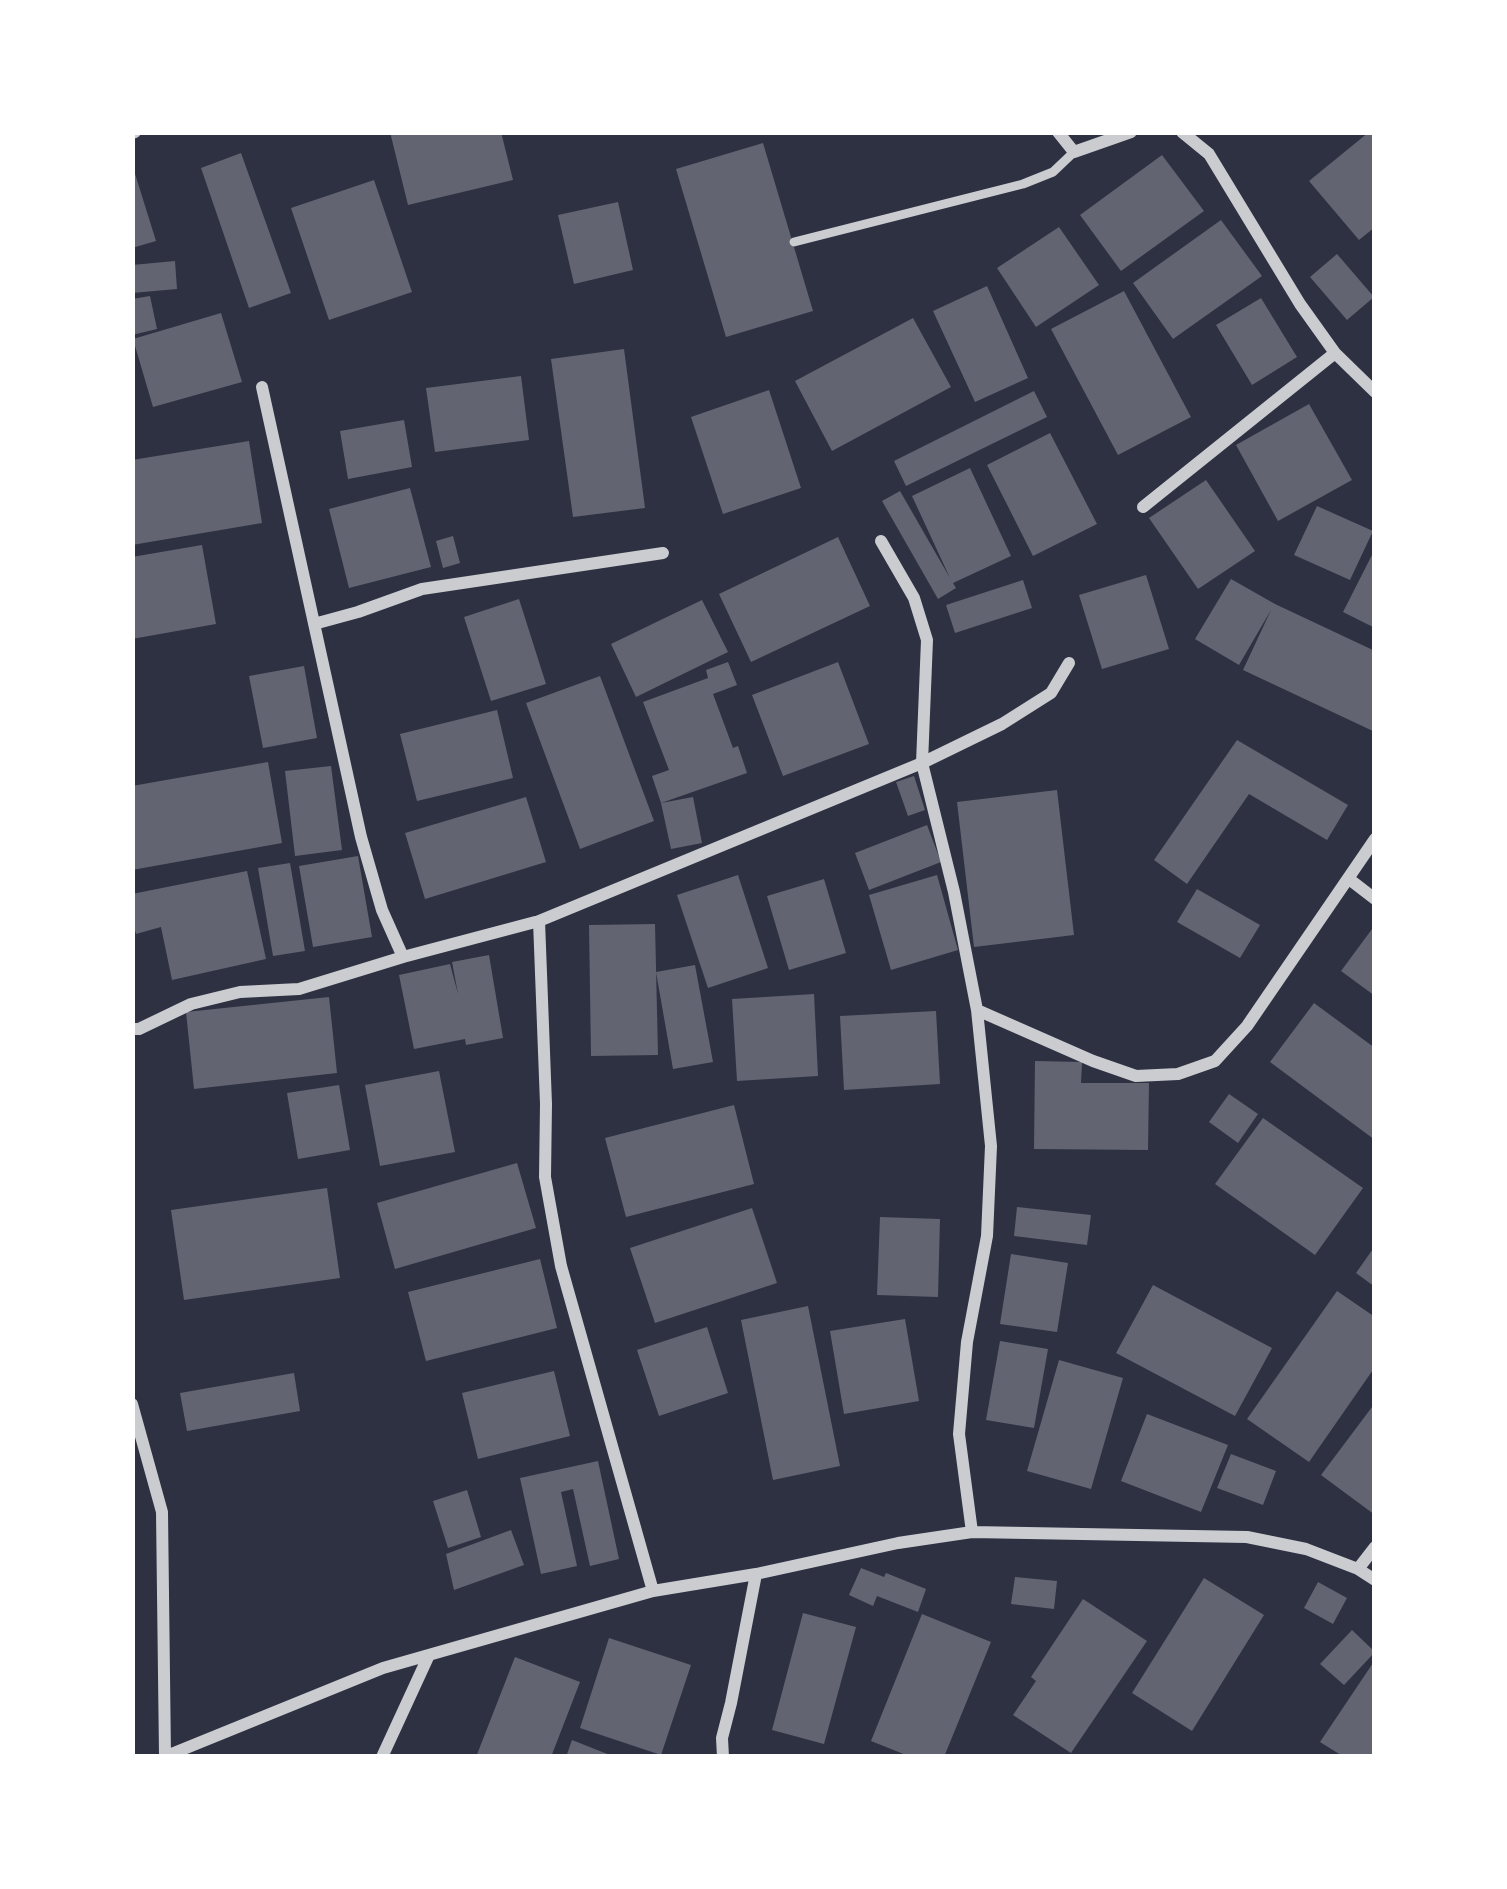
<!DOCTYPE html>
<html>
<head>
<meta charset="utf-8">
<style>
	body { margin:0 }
	#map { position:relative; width:1507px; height:1889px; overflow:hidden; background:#2d3142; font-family:Merriweather,serif }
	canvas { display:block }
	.frame { position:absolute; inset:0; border:135px solid #fff; pointer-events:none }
</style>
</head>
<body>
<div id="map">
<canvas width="1507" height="1889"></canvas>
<div class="frame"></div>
</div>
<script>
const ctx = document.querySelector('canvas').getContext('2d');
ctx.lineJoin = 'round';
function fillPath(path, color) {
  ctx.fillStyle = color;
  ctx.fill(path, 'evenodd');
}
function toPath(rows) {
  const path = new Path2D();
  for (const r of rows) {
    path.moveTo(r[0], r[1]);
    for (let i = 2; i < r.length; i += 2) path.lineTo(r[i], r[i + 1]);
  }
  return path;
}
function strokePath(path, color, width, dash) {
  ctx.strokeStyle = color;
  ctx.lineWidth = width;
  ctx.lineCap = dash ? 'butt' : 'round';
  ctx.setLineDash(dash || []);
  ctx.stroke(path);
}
const building = toPath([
	[390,132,501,132,513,180,408,205],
	[1369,132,1375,132,1375,227,1359,240,1309,181],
	[763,143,813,311,726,337,676,169],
	[241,153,291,293,249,308,201,168],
	[1162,155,1204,211,1121,271,1080,215],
	[132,164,156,241,132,248],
	[374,180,412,292,329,320,291,208],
	[618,202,633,270,574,284,558,215],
	[1221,220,1262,276,1173,339,1133,283],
	[1059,227,1099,285,1036,327,997,268],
	[1337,254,1374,297,1347,320,1310,277],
	[175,261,177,289,132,293,132,265],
	[987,286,1028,378,975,402,933,311],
	[1124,291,1191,417,1118,455,1051,329],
	[150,296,157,329,132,335,132,299],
	[1261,298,1297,357,1252,385,1216,325],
	[221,313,242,382,153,407,133,339],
	[913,318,951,387,832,451,795,381],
	[624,349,645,508,573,517,551,359],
	[521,376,529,440,435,452,426,388],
	[769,390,801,488,723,514,691,417],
	[1034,391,1047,417,906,486,894,461],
	[1309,404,1352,480,1278,521,1236,445],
	[404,420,412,467,348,479,340,431],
	[1050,433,1097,524,1033,556,987,465],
	[249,441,262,523,132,545,132,460],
	[970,468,1011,556,953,583,956,588,938,599,882,501,900,491,950,578,912,496],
	[1206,480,1255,551,1198,589,1149,518],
	[410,488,431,567,349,588,329,509],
	[1317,506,1373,531,1350,580,1294,555],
	[453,536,460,563,443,568,436,541],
	[838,537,870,606,751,662,719,594],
	[202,545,216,624,132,639,132,557],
	[1375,549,1375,628,1343,612],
	[1146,575,1169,649,1102,669,1079,595],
	[1231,579,1275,604,1375,651,1375,732,1243,670,1271,610,1239,665,1195,639],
	[1023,580,1032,608,955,633,946,605],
	[519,599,546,684,491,701,464,617],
	[702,600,728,652,636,697,611,644],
	[728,662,737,685,713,694,733,748,738,746,747,773,661,803,652,776,669,770,643,702,708,678,706,670],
	[838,662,869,744,783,776,752,695],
	[304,666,317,738,263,748,249,676],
	[600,676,654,821,580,849,526,703],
	[497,710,513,778,417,801,400,734],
	[1237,740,1348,805,1327,840,1249,794,1187,884,1154,860],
	[268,762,282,843,132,870,132,786],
	[331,766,342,850,295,856,285,771],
	[914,776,925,810,908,816,896,782],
	[1057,790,1074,935,974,947,957,802],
	[526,797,546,862,425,899,405,833],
	[693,797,702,843,671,849,661,803],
	[927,825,941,862,869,890,855,853],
	[358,856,372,937,313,947,299,866],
	[290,863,305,951,273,956,258,868],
	[247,871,266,959,172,980,161,927,136,934,132,919,132,894],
	[738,875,768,968,708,988,677,895],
	[937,875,958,950,891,970,869,895],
	[824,879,846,953,789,970,767,896],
	[1197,889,1260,925,1240,958,1177,922],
	[655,924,658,1055,591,1056,589,925],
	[1375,925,1375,996,1341,971],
	[489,955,503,1038,466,1045,465,1039,414,1049,399,975,450,964,458,994,452,962],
	[695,965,713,1062,673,1069,656,972],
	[814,994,818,1076,737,1081,732,999],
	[329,997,337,1073,194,1089,186,1012],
	[1314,1003,1375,1048,1375,1140,1270,1062],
	[936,1011,940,1084,844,1090,840,1016],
	[1035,1061,1082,1062,1081,1083,1149,1083,1148,1150,1034,1149],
	[439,1071,455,1152,380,1166,365,1085],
	[339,1085,350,1150,298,1159,287,1093],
	[1229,1094,1258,1114,1238,1143,1209,1122],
	[734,1105,754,1184,626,1217,605,1138],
	[1263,1118,1363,1188,1315,1255,1215,1184],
	[517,1163,536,1228,395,1269,377,1203],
	[327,1188,340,1278,184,1300,171,1210],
	[1017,1207,1091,1215,1087,1245,1014,1236],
	[752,1208,777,1283,655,1323,630,1248],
	[880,1217,940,1219,938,1297,877,1295],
	[1375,1246,1375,1287,1356,1273],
	[1011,1254,1068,1263,1057,1332,1000,1324],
	[540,1259,557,1328,426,1361,408,1292],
	[1153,1285,1272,1348,1235,1416,1116,1353],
	[1337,1291,1375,1317,1375,1367,1309,1462,1247,1419],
	[808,1306,840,1466,773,1480,741,1320],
	[905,1319,919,1401,844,1414,830,1331],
	[707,1327,728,1393,659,1416,637,1350],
	[1000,1341,1048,1349,1034,1428,986,1420],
	[1059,1360,1123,1378,1091,1489,1027,1471],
	[554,1371,570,1436,478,1459,462,1393],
	[294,1373,300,1411,187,1431,180,1393],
	[1375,1403,1375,1515,1321,1475],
	[1147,1414,1228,1445,1201,1512,1121,1481],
	[1231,1454,1276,1471,1263,1505,1217,1488],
	[598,1461,619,1559,590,1566,573,1489,561,1492,577,1566,541,1574,520,1478],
	[467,1490,481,1537,448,1548,433,1501],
	[511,1530,524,1565,454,1590,446,1554],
	[861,1568,884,1577,886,1573,926,1589,918,1612,877,1596,873,1606,849,1595],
	[1015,1577,1057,1581,1054,1609,1011,1604],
	[1204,1578,1264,1615,1192,1731,1132,1693],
	[1318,1582,1347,1598,1333,1624,1304,1608],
	[1083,1599,1147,1641,1071,1753,1013,1715,1036,1681,1031,1677],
	[803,1613,856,1627,824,1744,772,1730],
	[922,1614,991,1642,944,1757,911,1757,871,1741],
	[1352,1630,1375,1652,1344,1685,1320,1664],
	[609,1638,691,1665,661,1755,580,1728],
	[515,1657,580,1682,551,1757,476,1757],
	[1375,1660,1375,1757,1344,1757,1320,1742],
	[572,1740,615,1757,566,1757]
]);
const service = toPath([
	[794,242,1023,184,1053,172,1074,152]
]);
const minor = toPath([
	[1058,132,1074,152,1131,132],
	[1182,132,1209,154,1300,304,1335,353,1375,392],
	[132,133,135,132],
	[262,387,361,837,382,910,403,957],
	[1143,507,1335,353],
	[881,541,914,598,927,640,922,763,954,892,977,1010,991,1146,987,1236,967,1342,959,1434,972,1532],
	[314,624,358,612,422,589,663,553],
	[1349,879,1375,899],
	[539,921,546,1104,545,1177,561,1266,653,1591],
	[977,1010,1093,1061,1136,1076,1178,1074,1215,1061,1247,1026,1375,839],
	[132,1029,139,1029,191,1004,240,992,299,989,403,957,539,921,922,763,1002,724,1051,693,1069,663],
	[132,1404,162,1512,165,1756],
	[1358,1569,1375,1547],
	[164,1757,383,1668,653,1591,756,1574,898,1543,972,1532,1247,1537,1306,1549,1358,1569,1375,1580],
	[382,1757,429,1655],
	[723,1757,722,1738,731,1703,756,1574]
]);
fillPath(building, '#626471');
strokePath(service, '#caccd0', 9);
strokePath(minor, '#caccd0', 12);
</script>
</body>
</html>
